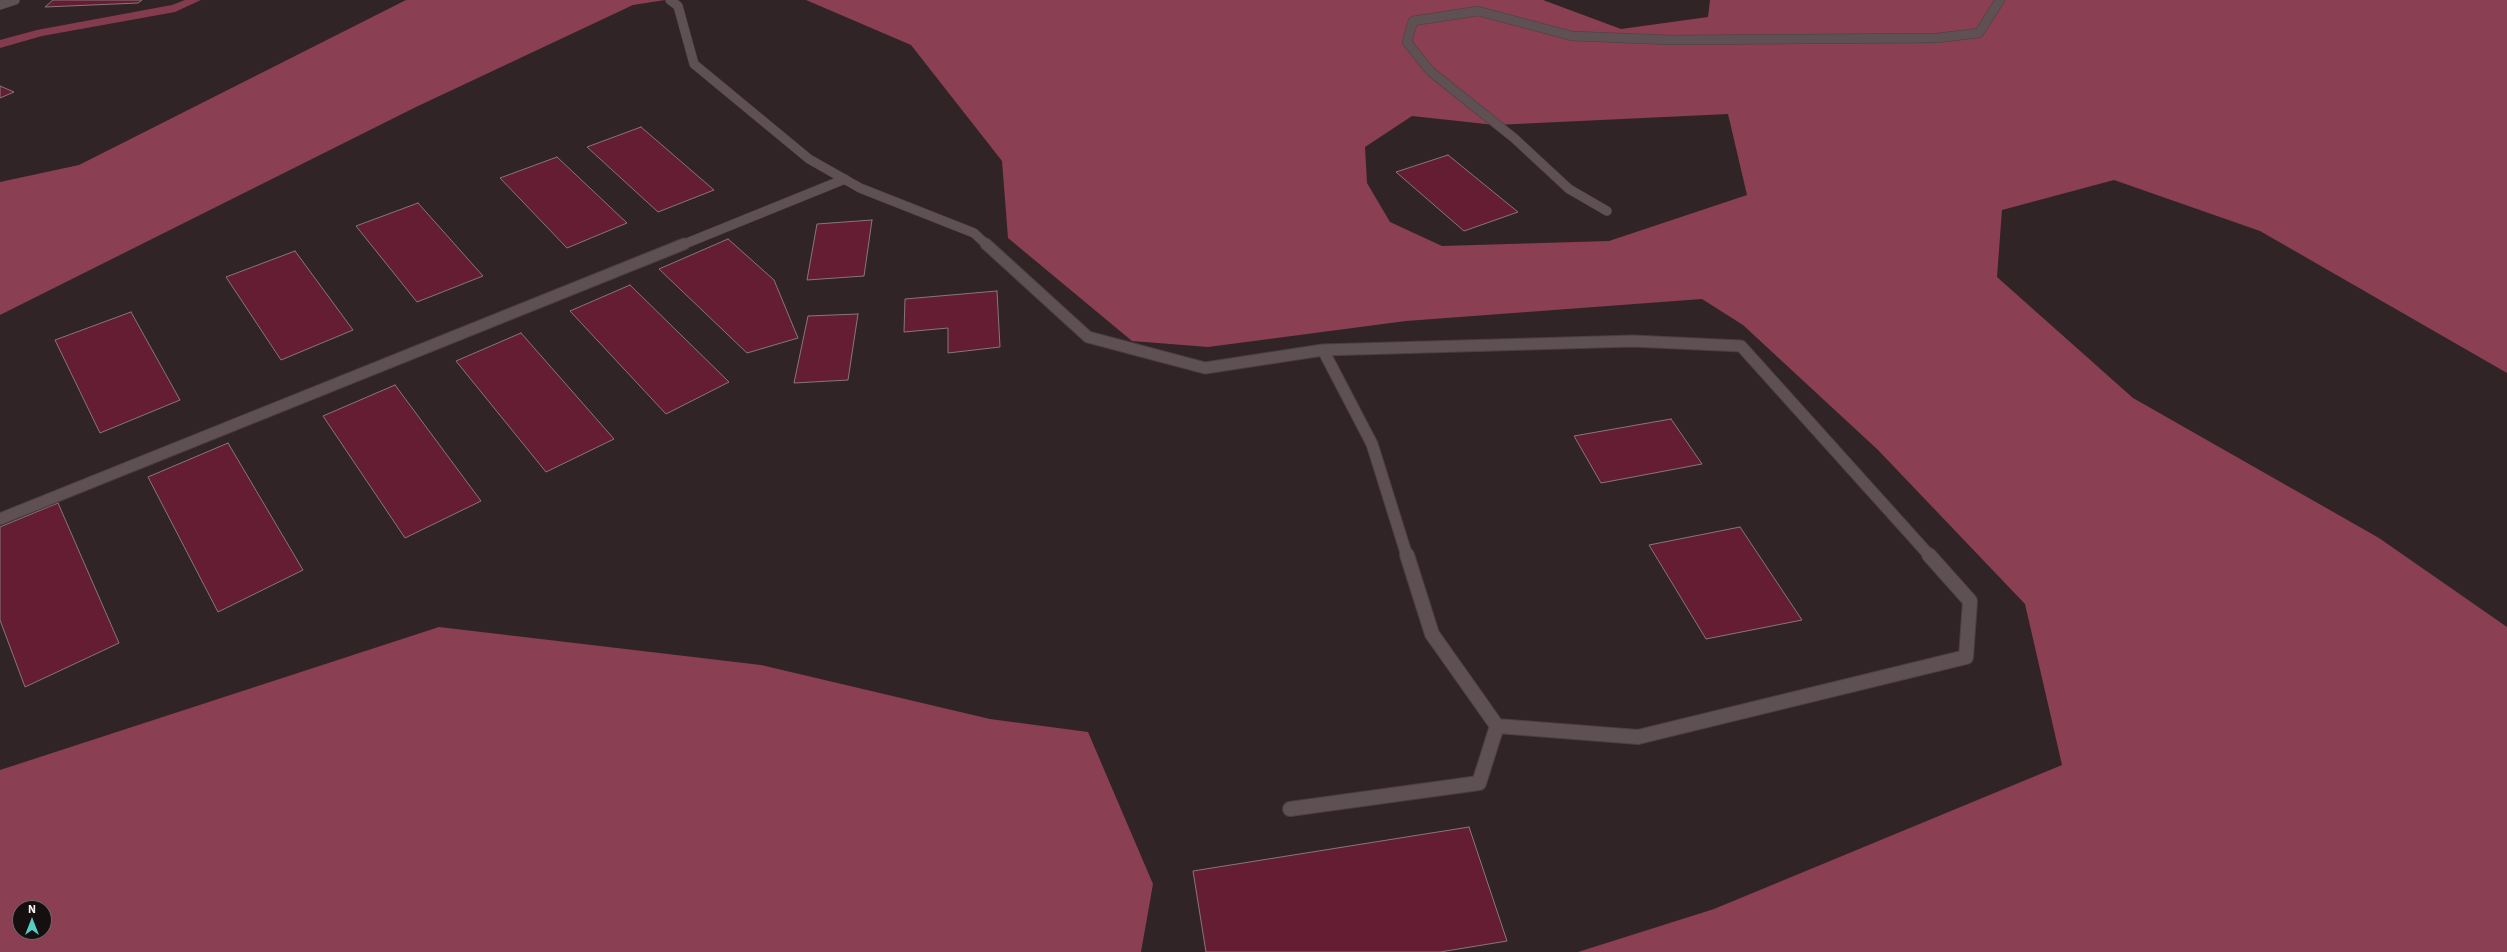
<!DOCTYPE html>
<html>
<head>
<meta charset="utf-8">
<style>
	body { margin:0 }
	#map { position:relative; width:2507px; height:952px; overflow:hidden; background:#312427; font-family:"IBM Plex Sans",sans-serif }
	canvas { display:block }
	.north { position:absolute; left:12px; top:900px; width:40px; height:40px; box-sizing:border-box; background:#150f10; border:1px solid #70696a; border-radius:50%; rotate:0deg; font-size:11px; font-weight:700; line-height:16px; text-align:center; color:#f9f0f1 }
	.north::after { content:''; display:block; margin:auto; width:14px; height:18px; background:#56cec3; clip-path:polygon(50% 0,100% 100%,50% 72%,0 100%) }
</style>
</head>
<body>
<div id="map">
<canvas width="2507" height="952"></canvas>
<div class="north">N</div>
</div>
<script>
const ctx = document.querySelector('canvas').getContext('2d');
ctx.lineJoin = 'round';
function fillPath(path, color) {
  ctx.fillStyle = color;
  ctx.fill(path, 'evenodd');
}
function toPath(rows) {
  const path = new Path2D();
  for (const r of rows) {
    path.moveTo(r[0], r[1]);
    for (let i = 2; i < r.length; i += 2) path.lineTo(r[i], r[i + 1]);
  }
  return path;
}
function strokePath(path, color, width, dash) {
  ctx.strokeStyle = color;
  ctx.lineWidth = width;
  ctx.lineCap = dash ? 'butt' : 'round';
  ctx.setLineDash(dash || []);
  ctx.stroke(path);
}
const forest = toPath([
	[406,0,665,0,633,5,416,107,0,315,0,182,79,165],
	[806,0,1543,0,1621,29,1708,17,1710,0,2507,0,2507,373,2260,231,2114,180,2002,210,1997,277,2133,398,2379,538,2507,627,2507,952,1578,952,1714,909,2062,765,2025,604,1878,450,1743,325,1702,299,1406,321,1208,347,1132,341,1008,238,1002,161,911,45],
	[1728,114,1747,195,1609,241,1442,246,1390,222,1367,183,1365,147,1412,116,1495,125],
	[439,627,761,665,990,719,1088,732,1153,884,1141,952,0,952,0,770],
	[20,908,44,908,44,932,20,932]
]);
const stream = toPath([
	[185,0,201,0,175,12,42,36,0,48,0,40,37,30,172,5,185,0]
]);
const building = toPath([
	[53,0,142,0,138,3,45,7,53,0],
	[0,86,14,92,0,98,0,86],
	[641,127,714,190,658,212,587,147,641,127],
	[1448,155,1518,212,1464,231,1396,172,1448,155],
	[557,157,627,223,567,248,500,178,557,157],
	[418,203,483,276,417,302,356,226,418,203],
	[872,220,864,276,807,280,817,224,872,220],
	[728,239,774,280,798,338,747,353,659,269,728,239],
	[295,251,353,330,281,360,226,277,295,251],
	[630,285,729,382,666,414,570,311,630,285],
	[997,291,1000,347,948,353,948,328,904,332,905,299,997,291],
	[131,312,180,400,100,433,55,340,131,312],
	[858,314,848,380,794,383,808,316,858,314],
	[521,333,614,439,546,472,456,361,521,333],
	[395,385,481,501,405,538,323,416,395,385],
	[1671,419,1702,464,1601,483,1574,436,1671,419],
	[228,443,303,570,218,612,148,477,228,443],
	[58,503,119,643,25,687,0,620,0,527,58,503],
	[1740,527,1802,620,1706,639,1649,545,1740,527],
	[1469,827,1507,941,1440,952,1206,952,1193,871,1469,827]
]);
const laneFar2 = toPath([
	[670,0,678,6,694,64,809,159,860,188,974,233,987,245],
	[0,5,15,0],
	[1607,211,1569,189,1514,138,1430,71,1407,42,1413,21,1478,11,1572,36,1671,40,1937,38,1979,33,2000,0],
	[682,245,845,179]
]);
const laneFar1 = toPath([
	[986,244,1088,337,1205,368,1323,350],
	[1323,350,1372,444,1407,556],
	[1323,350,1633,341,1741,346,1930,556],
	[0,519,684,244]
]);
const lane = toPath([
	[1407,555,1432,634,1497,726,1638,737,1966,657,1970,601,1929,555],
	[1290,809,1479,783,1497,726]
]);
fillPath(forest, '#8a3f52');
fillPath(stream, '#853b4e');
fillPath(building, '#641d32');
strokePath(building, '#867779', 1);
strokePath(laneFar2, '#4a3f42', 10);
strokePath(laneFar1, '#4a3f42', 13);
strokePath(lane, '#4a3f42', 16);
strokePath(laneFar2, '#5f5053', 9);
strokePath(laneFar1, '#5f5053', 11);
strokePath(lane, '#5f5053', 14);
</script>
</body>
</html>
